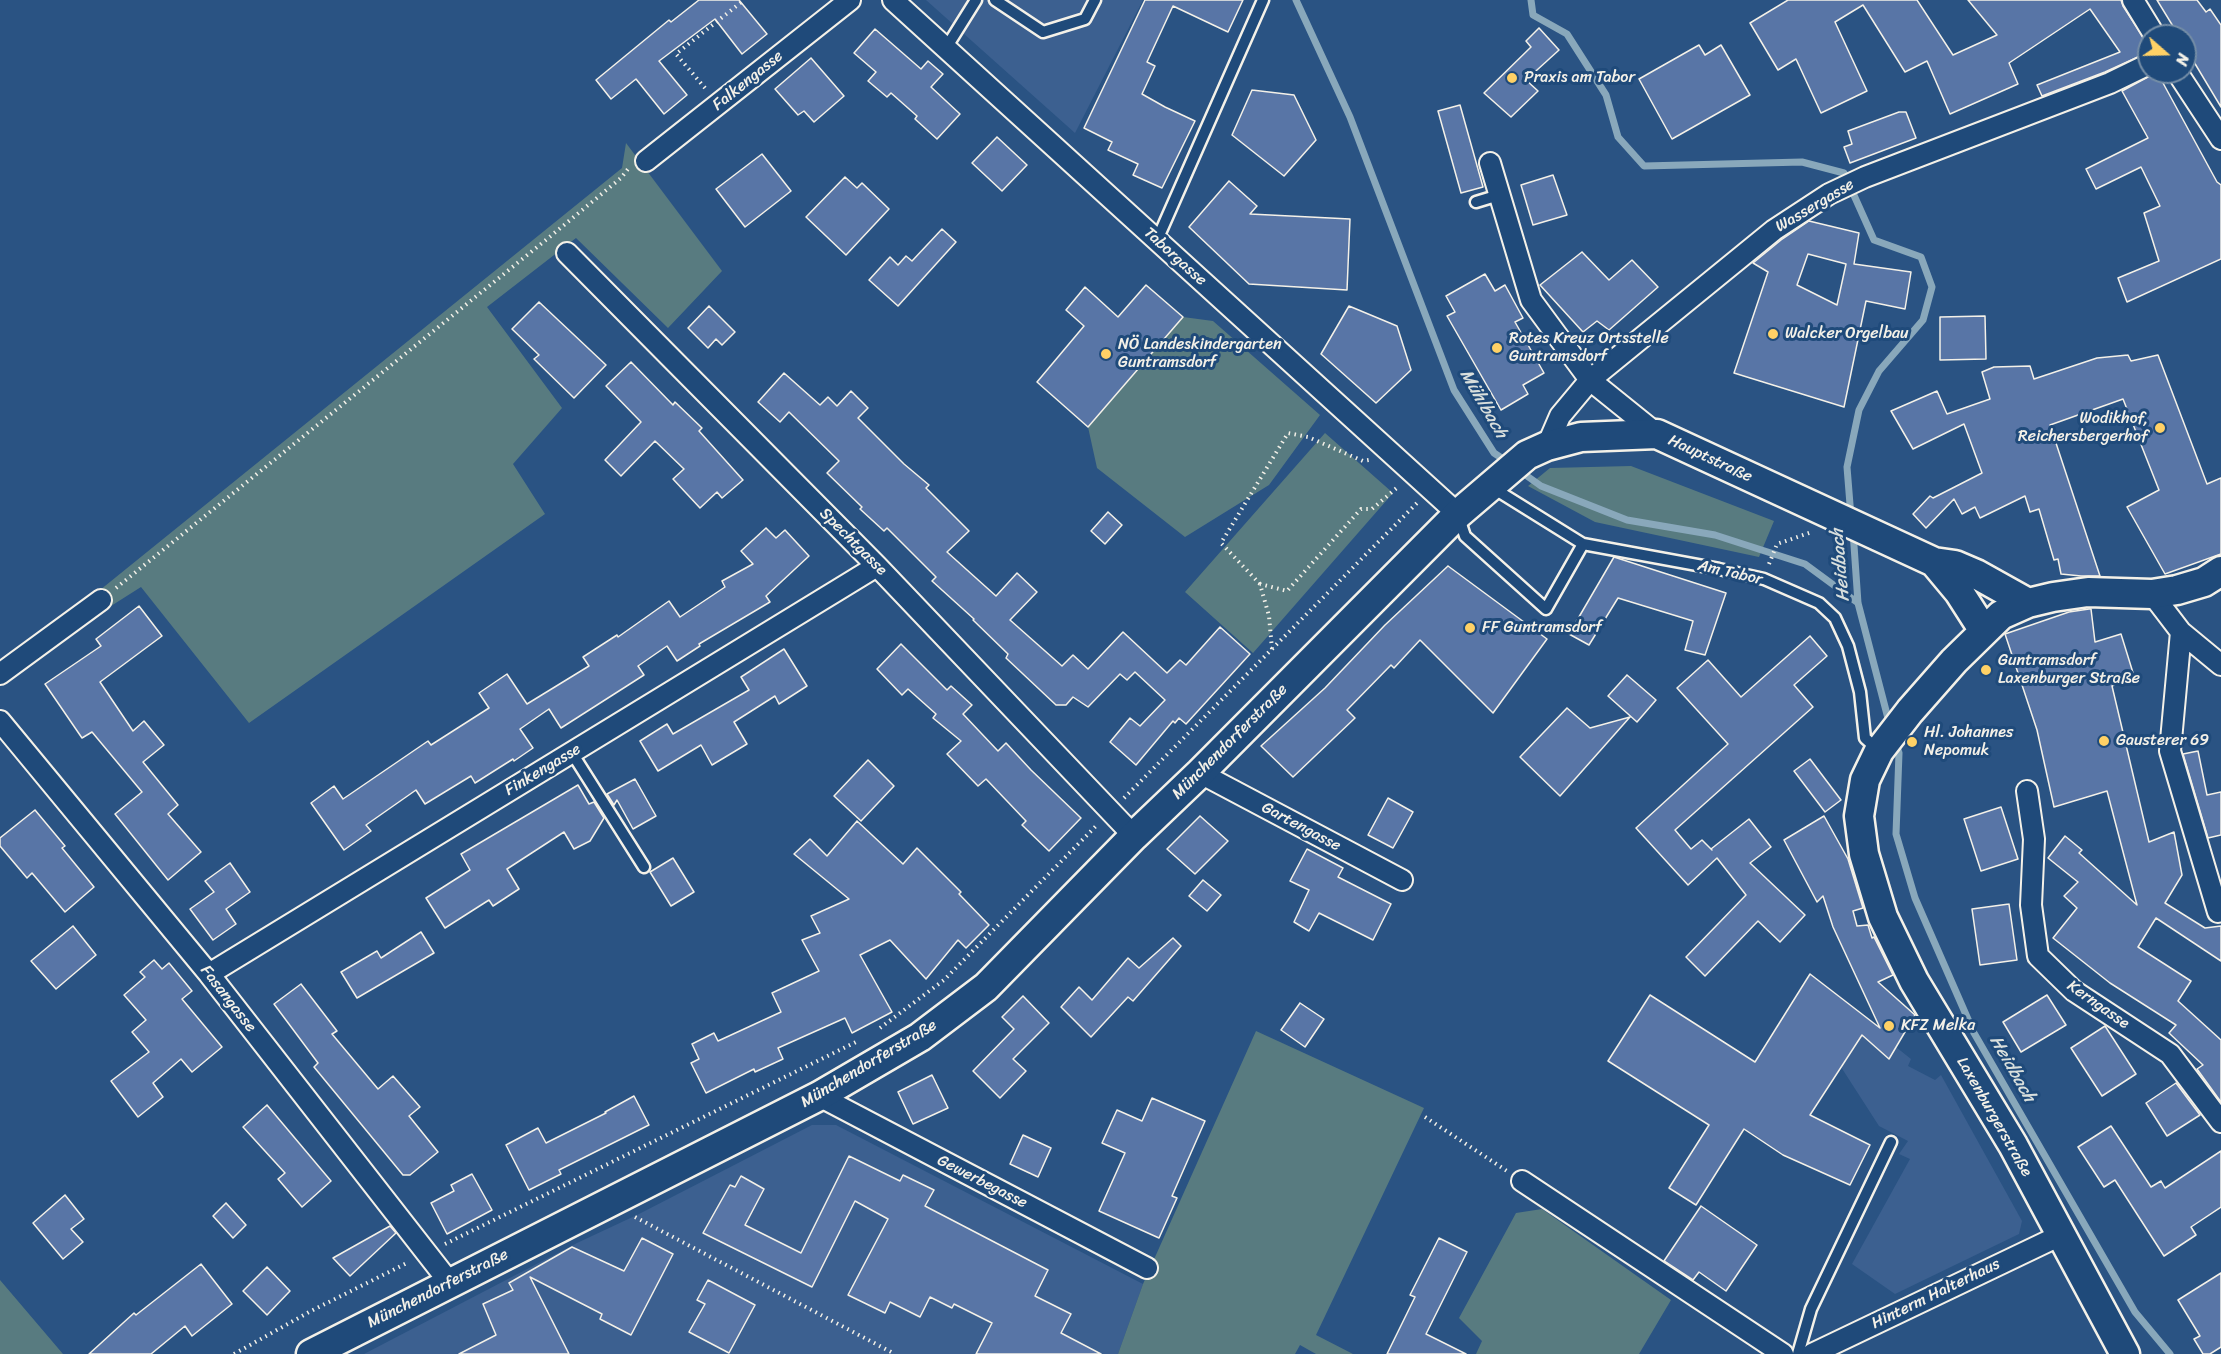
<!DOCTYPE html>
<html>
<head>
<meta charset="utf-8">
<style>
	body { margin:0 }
	#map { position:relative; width:2221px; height:1354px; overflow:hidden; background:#2a5383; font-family:Sriracha,sans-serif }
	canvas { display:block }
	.north { position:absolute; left:2137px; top:24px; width:60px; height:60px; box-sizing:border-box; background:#1f4a7a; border:2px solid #748da6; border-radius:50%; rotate:110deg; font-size:16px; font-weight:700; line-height:24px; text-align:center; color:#f4f1e8 }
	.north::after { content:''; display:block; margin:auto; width:21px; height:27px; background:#ffd166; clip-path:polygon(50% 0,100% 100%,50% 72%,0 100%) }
</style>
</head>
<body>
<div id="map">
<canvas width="2221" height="1354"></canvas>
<div class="north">N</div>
</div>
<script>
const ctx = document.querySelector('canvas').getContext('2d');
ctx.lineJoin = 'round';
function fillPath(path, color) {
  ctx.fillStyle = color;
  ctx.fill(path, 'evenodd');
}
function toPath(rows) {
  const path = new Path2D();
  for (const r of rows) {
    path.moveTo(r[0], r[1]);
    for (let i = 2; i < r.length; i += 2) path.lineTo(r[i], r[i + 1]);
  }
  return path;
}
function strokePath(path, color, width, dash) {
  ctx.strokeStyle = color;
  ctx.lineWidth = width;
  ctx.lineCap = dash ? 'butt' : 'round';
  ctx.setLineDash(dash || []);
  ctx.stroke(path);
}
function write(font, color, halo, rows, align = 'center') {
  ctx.font = font + ' Sriracha,sans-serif';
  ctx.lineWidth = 6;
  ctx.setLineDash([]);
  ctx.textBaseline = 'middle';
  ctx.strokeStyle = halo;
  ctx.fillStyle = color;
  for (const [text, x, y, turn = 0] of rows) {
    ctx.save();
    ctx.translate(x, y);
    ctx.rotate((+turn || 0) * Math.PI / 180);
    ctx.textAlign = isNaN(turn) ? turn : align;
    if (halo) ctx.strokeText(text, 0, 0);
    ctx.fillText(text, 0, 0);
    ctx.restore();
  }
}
const built = toPath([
	[926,0,1143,0,1075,133],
	[1862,1035,1889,1059,1896,1047,1911,1059,1908,1066,1935,1080,1941,1075,2022,1221,2019,1234,1895,1294,1852,1264,1910,1159,1899,1154,1908,1141,1879,1126,1841,1067],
	[812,1125,836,1125,1143,1284,1118,1354,364,1354,577,1243,639,1214]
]);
const green = toPath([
	[626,143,722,271,668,328,576,238,487,307,562,408,513,464,545,514,249,723,141,587,111,606,100,590,622,168],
	[1183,317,1213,321,1320,415,1269,485,1185,537,1097,468,1088,427],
	[1325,433,1393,493,1253,653,1185,592],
	[1631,466,1774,521,1759,557,1595,522,1528,486,1550,468],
	[1256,1031,1424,1108,1316,1335,1353,1354,1316,1354,1300,1345,1295,1354,1118,1354,1143,1284],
	[1542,1209,1671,1300,1639,1354,1476,1354,1482,1341,1459,1318,1516,1213],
	[0,1280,63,1354,0,1354]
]);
const stream = toPath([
	[1296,0,1350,117,1454,390,1494,453,1509,463],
	[1531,0,1533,15,1567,34,1606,95,1618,137,1644,166,1802,162,1844,173,1874,240,1921,257,1932,287,1923,320,1879,371,1859,410,1847,467,1851,517],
	[1520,471,1541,486,1627,520,1715,535,1805,564,1858,603],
	[1853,531,1858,603,1890,726],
	[1895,742,1899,753,1896,834,1915,898,1974,1033,2135,1312,2170,1354]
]);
const building = toPath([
	[699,0,739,0,767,34,742,54,715,19,659,61,687,95,664,114,636,79,611,99,596,80,669,20,671,22,699,0],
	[1145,0,1243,0,1228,32,1173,6,1147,62,1155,66,1142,94,1165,107,1195,121,1162,188,1133,175,1138,164,1108,150,1112,142,1084,128,1145,0],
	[1788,0,1917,0,1953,55,1997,35,1968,0,2121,0,2123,6,2149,46,2149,52,2105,72,2042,96,2037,85,2120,52,2090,9,2009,63,2018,84,1950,114,1927,61,1905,72,1863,5,1835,22,1867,91,1821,113,1796,59,1778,70,1750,23,1788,0],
	[2157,0,2197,0,2206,12,2210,9,2221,25,2221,107,2185,47,2185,36,2179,36,2157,0],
	[1539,28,1559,50,1526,80,1538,91,1511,117,1484,93,1531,47,1526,41,1539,28],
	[875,29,921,69,928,61,943,74,931,87,960,114,937,139,915,119,917,116,891,93,887,97,868,81,876,72,854,53,875,29],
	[1699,45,1705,55,1721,45,1750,95,1672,139,1639,79,1699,45],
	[811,58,844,96,814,122,804,111,798,115,775,89,811,58],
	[2157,72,2217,182,2221,185,2221,259,2127,302,2118,278,2159,261,2144,213,2160,206,2141,167,2096,189,2086,169,2148,138,2122,91,2157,72],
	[1252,90,1294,95,1316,140,1284,176,1232,135,1252,90],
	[1460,105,1483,187,1461,193,1438,111,1460,105],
	[1899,112,1906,112,1916,138,1850,163,1844,147,1852,144,1848,131,1899,112],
	[997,137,1027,165,1002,191,972,163,997,137],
	[762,154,791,191,745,227,716,189,762,154],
	[1553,175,1567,215,1533,225,1521,185,1553,175],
	[845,177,857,188,862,183,889,209,846,255,806,217,845,177],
	[1229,181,1257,206,1250,214,1350,219,1347,290,1249,284,1189,227,1229,181],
	[1809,221,1859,233,1854,264,1911,272,1905,309,1866,301,1844,407,1734,373,1768,272,1753,263,1781,240,1809,221],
	[1808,254,1846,264,1837,305,1797,285,1808,254],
	[942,229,956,242,898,306,869,280,890,257,898,265,906,256,912,261,942,229],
	[1582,252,1609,280,1632,260,1658,287,1609,330,1597,321,1583,332,1540,285,1582,252],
	[1485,274,1495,291,1505,285,1523,318,1515,322,1544,373,1523,385,1528,394,1501,410,1447,316,1455,312,1446,296,1485,274],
	[1146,285,1183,317,1088,427,1037,382,1084,326,1066,310,1085,287,1118,317,1146,285],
	[539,302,606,365,574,398,534,359,539,355,512,329,539,302],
	[709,306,735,332,722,345,716,339,708,348,688,328,709,306],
	[1349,306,1397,326,1411,370,1376,403,1321,354,1349,306],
	[1985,316,1986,359,1940,360,1940,317,1985,316],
	[2128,355,2131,361,2158,355,2207,484,2221,478,2221,554,2165,574,2127,507,2159,490,2123,399,2050,425,2100,576,2081,576,2061,574,2058,559,2054,560,2039,509,2030,512,2025,496,1980,518,1975,507,1962,514,1954,499,1926,528,1913,514,1930,496,1933,498,1982,473,1964,424,1913,449,1891,411,1937,391,1947,414,1990,399,1982,372,1994,367,2030,366,2034,379,2097,358,2128,355],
	[631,362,673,405,675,402,702,428,699,431,743,480,722,498,717,492,700,508,673,479,684,469,655,441,621,476,605,460,641,422,606,386,631,362],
	[784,373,820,405,828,397,837,406,851,391,868,408,858,418,904,464,929,485,926,488,969,531,947,552,996,596,1017,573,1037,592,1010,620,1062,666,1073,655,1088,669,1123,632,1167,673,1180,660,1186,665,1220,627,1250,654,1186,724,1179,718,1175,723,1173,721,1136,765,1110,742,1130,718,1140,726,1165,700,1135,672,1127,680,1120,674,1088,707,1073,697,1066,705,1056,705,1006,658,1008,654,973,620,974,619,932,581,936,577,887,528,884,531,860,509,862,507,827,473,839,461,789,412,780,422,758,402,784,373],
	[1108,512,1122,525,1105,544,1091,531,1108,512],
	[766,528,776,538,785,530,809,556,766,596,770,602,699,644,700,646,677,661,667,646,638,666,644,675,561,728,549,709,520,729,533,748,514,761,513,759,475,783,471,776,425,804,416,790,366,825,371,831,344,850,311,803,334,786,343,799,428,741,431,745,489,708,479,693,507,674,527,704,589,666,583,657,617,635,618,637,669,601,680,617,725,587,722,581,753,564,741,551,766,528],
	[1614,557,1726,593,1705,655,1685,650,1693,621,1618,598,1589,645,1569,634,1614,557],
	[1448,566,1547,639,1493,713,1420,640,1394,668,1391,665,1347,710,1355,718,1293,777,1261,746,1325,688,1385,625,1448,566],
	[139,606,162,636,100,682,133,731,144,721,164,745,143,762,178,805,168,814,201,852,168,880,115,814,142,792,92,732,82,738,45,684,101,646,96,639,139,606],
	[2089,609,2091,609,2095,642,2121,634,2134,676,2112,686,2149,842,2174,832,2182,875,2165,903,2205,928,2221,926,2221,961,2156,918,2138,947,2191,981,2178,1001,2221,1040,2221,1102,2197,1069,2203,1065,2169,1033,2176,1025,2110,983,2053,938,2077,908,2064,896,2078,882,2048,858,2065,836,2082,850,2079,853,2137,905,2107,791,2054,807,2037,730,2005,634,2069,612,2089,609],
	[1810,636,1827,656,1794,685,1813,707,1675,830,1691,849,1702,840,1712,850,1711,849,1749,819,1771,847,1750,863,1805,915,1780,942,1758,921,1705,976,1686,957,1746,895,1717,858,1688,885,1636,828,1728,744,1677,688,1708,660,1741,697,1810,636],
	[901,644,947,690,951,686,972,705,963,714,998,751,1006,743,1031,770,1081,818,1049,851,1022,825,1026,821,986,779,978,786,947,754,961,741,933,718,936,714,908,689,902,695,877,669,901,644],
	[784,649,807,686,779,704,775,696,734,722,747,744,712,765,701,745,658,771,640,741,667,724,673,734,749,690,741,677,784,649],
	[1627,675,1656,700,1637,722,1608,696,1627,675],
	[1567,708,1590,728,1630,717,1560,796,1520,757,1567,708],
	[2198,751,2207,795,2221,792,2221,835,2208,838,2183,754,2198,751],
	[1810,759,1841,800,1825,812,1794,771,1810,759],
	[868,760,894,786,861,821,834,796,868,760],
	[635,779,656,816,633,829,617,800,614,805,607,794,635,779],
	[578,785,589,804,594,802,604,818,590,841,574,849,564,832,507,869,519,889,493,906,489,900,445,928,426,898,470,870,461,854,578,785],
	[1388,798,1413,812,1393,848,1368,835,1388,798],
	[2001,807,2018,859,1981,871,1964,819,2001,807],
	[35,810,65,846,62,848,94,887,65,912,32,873,27,878,0,846,0,838,35,810],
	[1200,816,1228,841,1195,874,1167,849,1200,816],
	[1824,816,1848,859,1863,908,1853,911,1857,926,1868,925,1872,938,1874,937,1893,975,1878,982,1915,1015,1889,1059,1862,1035,1810,1115,1870,1145,1850,1185,1783,1155,1744,1129,1696,1205,1669,1188,1709,1125,1608,1061,1650,995,1755,1062,1810,974,1880,1028,1833,927,1823,896,1817,902,1784,840,1824,816],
	[857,821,903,864,917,848,961,892,959,894,989,925,966,948,958,940,926,979,890,940,860,955,892,1012,852,1033,845,1018,778,1048,783,1059,755,1072,754,1069,706,1093,691,1063,699,1059,692,1044,714,1033,718,1041,781,1012,772,993,819,971,802,940,820,933,811,916,849,899,794,854,810,839,827,856,857,821],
	[1307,849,1343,868,1338,877,1391,904,1373,940,1319,913,1309,931,1294,922,1309,890,1290,881,1307,849],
	[673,858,694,892,671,906,650,872,673,858],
	[230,863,250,892,226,909,236,924,213,940,190,909,214,892,205,881,230,863],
	[1203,880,1221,895,1207,911,1189,896,1203,880],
	[2009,904,2017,960,1980,965,1972,909,2009,904],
	[73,926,96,955,56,989,31,961,73,926],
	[421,932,434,953,357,998,341,972,377,951,381,958,421,932],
	[1173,938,1181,946,1133,1001,1128,997,1091,1037,1061,1007,1079,987,1092,1000,1128,958,1139,968,1173,938],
	[154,960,162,969,169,963,192,991,182,999,222,1047,192,1072,181,1059,153,1083,163,1097,138,1117,111,1081,149,1052,132,1032,146,1020,124,995,145,977,140,972,154,960],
	[301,984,337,1031,332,1034,378,1089,393,1076,420,1107,409,1116,438,1152,410,1175,403,1175,314,1067,318,1063,274,1004,301,984],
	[2047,995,2066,1025,2021,1052,2003,1022,2047,995],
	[1023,996,1049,1023,1013,1059,1026,1071,1000,1098,973,1071,1014,1029,1002,1017,1023,996],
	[1300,1003,1324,1019,1305,1047,1281,1030,1300,1003],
	[2105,1026,2136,1074,2102,1096,2071,1048,2105,1026],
	[932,1075,948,1108,913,1124,898,1092,932,1075],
	[2176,1083,2200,1115,2167,1136,2146,1103,2176,1083],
	[634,1096,649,1125,559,1170,561,1174,529,1190,506,1145,538,1128,546,1143,606,1113,605,1112,634,1096],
	[1152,1098,1205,1121,1172,1196,1177,1198,1159,1238,1099,1211,1125,1153,1102,1143,1117,1110,1142,1121,1152,1098],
	[267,1105,331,1181,302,1207,278,1179,285,1173,243,1127,267,1105],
	[2111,1126,2151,1187,2161,1181,2165,1188,2221,1151,2221,1207,2191,1227,2196,1235,2164,1256,2115,1180,2104,1187,2078,1147,2111,1126],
	[1023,1135,1051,1148,1038,1177,1010,1164,1023,1135],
	[849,1156,900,1181,903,1175,934,1190,925,1206,1048,1270,1035,1296,1071,1314,1061,1333,1101,1354,976,1354,992,1323,954,1304,952,1308,930,1297,920,1317,890,1302,885,1313,848,1295,888,1219,855,1201,812,1287,703,1233,730,1185,735,1187,741,1176,764,1189,745,1225,801,1253,849,1156],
	[472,1174,492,1210,447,1234,431,1203,454,1191,451,1185,472,1174],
	[65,1195,84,1219,71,1229,83,1242,63,1259,33,1223,65,1195],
	[226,1203,246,1225,233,1238,213,1216,226,1203],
	[1701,1206,1757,1245,1726,1291,1699,1272,1693,1280,1664,1261,1701,1206],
	[390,1226,396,1233,350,1276,333,1258,390,1226],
	[642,1238,673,1254,631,1335,600,1319,602,1314,530,1277,569,1354,459,1354,496,1335,483,1304,513,1290,509,1283,572,1247,624,1271,642,1238],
	[1439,1238,1467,1252,1426,1334,1466,1354,1387,1354,1415,1297,1410,1295,1439,1238],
	[201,1264,232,1304,192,1336,185,1326,151,1354,89,1354,134,1313,136,1315,201,1264],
	[267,1267,290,1291,267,1315,243,1291,267,1267],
	[2221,1273,2221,1347,2210,1354,2203,1354,2194,1339,2200,1336,2178,1300,2221,1273],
	[708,1280,755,1305,729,1353,689,1332,705,1304,697,1300,708,1280]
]);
const path = toPath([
	[705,88,676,54,744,0],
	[1769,564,1777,544,1812,532],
	[1260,584,1221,543,1288,433,1308,437,1363,461,1369,460],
	[116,588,552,235,621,178,628,169],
	[1272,649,1269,616,1260,584,1287,591,1361,509,1372,509,1399,486],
	[1124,798,1417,503],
	[880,1028,944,980,1098,824],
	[1425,1117,1507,1171],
	[635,1217,895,1354],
	[445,1244,856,1042],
	[234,1354,311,1311,409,1262]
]);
const lane = toPath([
	[995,0,1043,32,1085,19,1095,0],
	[946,48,976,0],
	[1476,202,1499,195],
	[1157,240,1263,0],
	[1493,488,1583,544,1719,569,1764,579,1819,603,1835,618,1848,646,1860,692,1865,738,1878,750],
	[1459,518,1465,536,1546,609,1583,544],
	[572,753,644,867],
	[1798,1354,1811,1309,1891,1142]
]);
const street = toPath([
	[893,0,1458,514],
	[2133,0,2155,36],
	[2177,72,2221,139],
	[646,161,850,0],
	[1490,163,1531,300,1590,380,1657,434],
	[567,253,877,566,1134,836],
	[1547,446,1560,416,1590,380,1774,230,1829,194,1865,177,2110,83,2149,64],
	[2152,594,2181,632,2221,665],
	[2181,632,2170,751,2218,912],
	[0,674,101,600],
	[0,721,209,974,450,1283],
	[1200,773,1402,880],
	[2027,791,2034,839,2031,905,2038,956,2074,991,2170,1054,2221,1122],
	[209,974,877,566],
	[819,1096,1147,1268],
	[1522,1181,1783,1354],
	[1812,1354,2061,1235]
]);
const secondary = toPath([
	[1934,562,1959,592,1984,631],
	[311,1354,819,1096,920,1037,986,987,1134,836,1200,773,1458,514,1527,455,1547,446,1581,437,1657,434,1934,562,1955,565,1976,574,2028,603],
	[2125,1354,2013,1145,1914,981,1883,917,1864,854,1859,816,1865,780,1879,751,1910,711,1954,661,2001,615,2028,603,2053,597,2088,592,2152,594,2177,590,2204,582,2221,571]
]);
const markers = [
	[1512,78,6,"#ffd166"],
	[1773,334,6,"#ffd166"],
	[1497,348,6,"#ffd166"],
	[1106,354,6,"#ffd166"],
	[2160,428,6,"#ffd166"],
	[1470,628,6,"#ffd166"],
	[1986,670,6,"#ffd166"],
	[2104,741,6,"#ffd166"],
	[1912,742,6,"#ffd166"],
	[1889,1026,6,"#ffd166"]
];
const poiNames = [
	["Praxis am Tabor",1524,78],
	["Walcker Orgelbau",1785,334],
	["Rotes Kreuz Ortsstelle",1509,339],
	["Guntramsdorf",1509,357],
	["NÖ Landeskindergarten",1118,345],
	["Guntramsdorf",1118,363],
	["Wodikhof,",2148,419,"right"],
	["Reichersbergerhof",2148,437,"right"],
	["FF Guntramsdorf",1482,628],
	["Guntramsdorf",1998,661],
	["Laxenburger Straße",1998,679],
	["Hl. Johannes",1924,733],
	["Nepomuk",1924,751],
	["Gausterer 69",2116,741],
	["KFZ Melka",1901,1026]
];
const streetNames = [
	["Falkengasse",748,81,-39],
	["Wassergasse",1815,206,-31],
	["Taborgasse",1175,257,42],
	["Hauptstraße",1710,459,25],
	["Spechtgasse",853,542,45],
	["Am Tabor",1730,573,13],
	["Münchendorferstraße",1230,742,-45],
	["Finkengasse",543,770,-31],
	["Gartengasse",1301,827,28],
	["Fasangasse",228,999,52],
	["Kerngasse",2098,1005,35],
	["Münchendorferstraße",869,1064,-31],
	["Laxenburgerstraße",1994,1117,60],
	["Gewerbegasse",982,1182,27],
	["Münchendorferstraße",438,1289,-27],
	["Hinterm Halterhaus",1936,1294,-26]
];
const waterNames = [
	["Mühlbach",1483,404,60],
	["Heidbach",1841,565,-95],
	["Heidbach",2012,1069,60]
];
fillPath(built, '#3c6090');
fillPath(green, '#587b80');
strokePath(stream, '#89a8bb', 7);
fillPath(building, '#5875a6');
strokePath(building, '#f4f1e8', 1.5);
strokePath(lane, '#f4f1e8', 15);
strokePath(street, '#f4f1e8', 24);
strokePath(secondary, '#f4f1e8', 33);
strokePath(path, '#f4f1e8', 4, [1.5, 4.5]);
strokePath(lane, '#1f4a7a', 10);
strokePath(street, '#1f4a7a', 20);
strokePath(secondary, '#1f4a7a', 28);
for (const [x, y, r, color] of markers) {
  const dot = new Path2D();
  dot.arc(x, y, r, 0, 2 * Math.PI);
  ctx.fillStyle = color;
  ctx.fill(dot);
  strokePath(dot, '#1f4a7a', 2);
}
write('16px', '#f4f1e8', '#1f4a7a', poiNames, 'left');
write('16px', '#f4f1e8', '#1f4a7a', streetNames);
write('italic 18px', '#d9dfdd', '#1f4a7a', waterNames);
</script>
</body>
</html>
